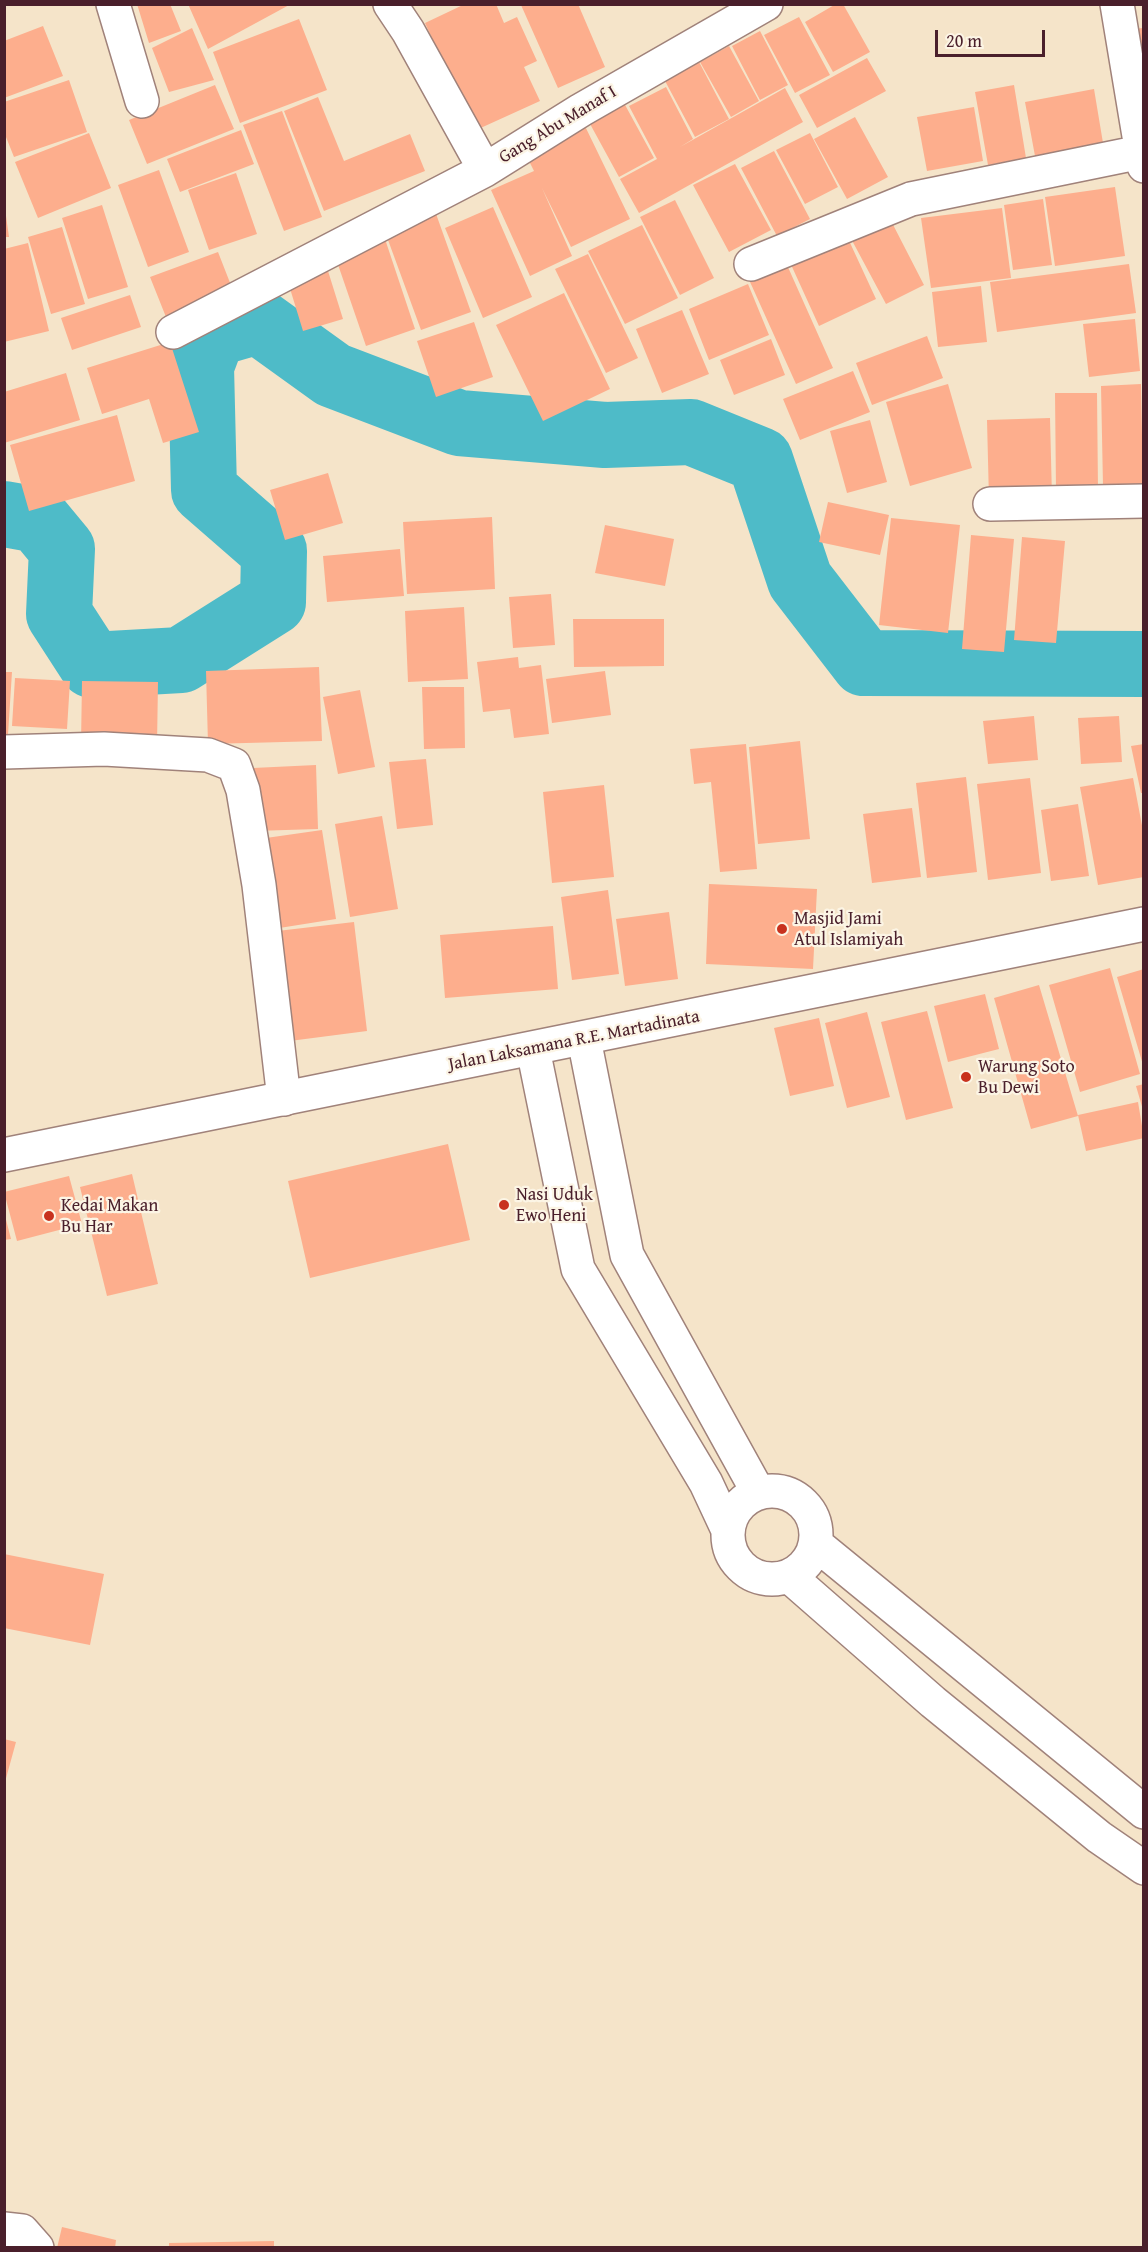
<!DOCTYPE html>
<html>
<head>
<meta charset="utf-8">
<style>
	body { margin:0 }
	#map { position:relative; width:1148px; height:2252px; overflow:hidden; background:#f5e4c9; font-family:"Gentium Book Plus",serif }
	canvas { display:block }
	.frame { position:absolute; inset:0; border:6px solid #4a1f2b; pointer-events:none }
	.scale { position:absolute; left:935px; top:30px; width:110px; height:27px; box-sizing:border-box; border:3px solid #4a1f2b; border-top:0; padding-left:8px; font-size:18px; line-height:21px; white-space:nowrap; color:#4a1f2b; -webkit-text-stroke:4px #fcf5e5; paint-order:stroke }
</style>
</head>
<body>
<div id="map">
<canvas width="1148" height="2252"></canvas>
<div class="frame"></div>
<div class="scale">20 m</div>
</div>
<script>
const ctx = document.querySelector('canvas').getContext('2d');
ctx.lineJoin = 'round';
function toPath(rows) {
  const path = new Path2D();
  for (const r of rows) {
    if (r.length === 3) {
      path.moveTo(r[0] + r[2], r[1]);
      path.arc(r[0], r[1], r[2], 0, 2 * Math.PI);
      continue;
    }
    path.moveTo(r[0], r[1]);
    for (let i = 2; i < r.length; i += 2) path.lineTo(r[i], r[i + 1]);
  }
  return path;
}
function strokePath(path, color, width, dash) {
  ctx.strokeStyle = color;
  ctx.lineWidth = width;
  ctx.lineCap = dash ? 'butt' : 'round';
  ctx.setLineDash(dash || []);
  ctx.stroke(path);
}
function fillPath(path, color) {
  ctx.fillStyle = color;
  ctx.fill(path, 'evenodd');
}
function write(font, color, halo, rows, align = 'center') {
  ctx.font = font + ' "Gentium Book Plus",serif';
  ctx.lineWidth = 4.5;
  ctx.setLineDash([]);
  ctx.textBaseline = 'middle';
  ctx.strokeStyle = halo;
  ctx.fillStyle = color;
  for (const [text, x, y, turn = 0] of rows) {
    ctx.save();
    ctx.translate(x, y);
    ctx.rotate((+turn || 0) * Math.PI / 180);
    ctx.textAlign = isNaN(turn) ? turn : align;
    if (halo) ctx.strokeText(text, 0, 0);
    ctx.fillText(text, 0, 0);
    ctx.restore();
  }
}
const river = toPath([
	[4,514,38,520,62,549,59,614,92,665,181,660,273,602,274,551,204,490,201,366,213,334,258,321,333,375,459,423,605,435,691,432,760,460,800,580,864,663,1144,664]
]);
const building = toPath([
	[137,4,170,4,181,31,149,43],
	[188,4,291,4,208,49],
	[465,4,496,4,504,23,517,17,537,61,524,67,540,101,474,131,425,23],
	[578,4,605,67,558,88,521,5],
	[836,4,843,4,870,52,833,72,805,22],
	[799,17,830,75,795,93,764,35],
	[299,19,327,90,240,123,213,52],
	[43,26,63,76,4,98,4,41],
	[192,28,214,80,169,92,152,48],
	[1144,28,1144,66,1129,29],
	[760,31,788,85,760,100,732,46],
	[729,46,759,101,731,117,700,62],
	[867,58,886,91,817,128,799,95],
	[698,60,729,119,695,137,664,79],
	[69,80,87,132,14,157,4,132,4,102],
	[215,85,234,129,147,164,129,120],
	[1014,85,1026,158,988,165,975,92],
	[666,87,693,139,680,147,785,88,803,122,639,213,620,179,657,159,629,106],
	[1094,89,1103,143,1035,156,1025,102],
	[318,97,344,161,410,134,425,171,324,211,284,111],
	[624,103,654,158,619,177,589,122],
	[974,107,983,161,927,171,917,117],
	[282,111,322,217,284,231,243,125],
	[855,117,888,177,847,199,814,139],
	[583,122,630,219,571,247,542,188,572,256,530,276,491,190,534,171,524,151],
	[241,130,254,164,180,192,167,159],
	[89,133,111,188,38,218,15,162],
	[810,133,838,187,805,204,776,150],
	[774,151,810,219,777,236,741,168],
	[735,164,771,230,729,252,693,185],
	[159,170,189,252,148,267,118,185],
	[236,173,257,234,209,250,188,190],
	[1115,187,1125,256,1055,266,1045,197],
	[1043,199,1052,265,1013,270,1004,205],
	[675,200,714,278,680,295,640,217],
	[102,205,128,287,88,299,62,218],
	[493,207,532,297,483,318,445,228],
	[1002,208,1011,278,931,288,921,218],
	[435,211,471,312,421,330,384,229],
	[887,213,924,285,886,304,848,233],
	[6,216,9,237,4,237,4,217],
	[642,225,678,298,625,324,588,251],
	[62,227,85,304,51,314,28,237],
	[845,232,876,299,819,326,788,258],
	[384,236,415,329,366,346,334,253],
	[28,243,49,331,4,342,4,249],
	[218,252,234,293,166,317,150,277],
	[588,254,638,358,606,373,555,269],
	[783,256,833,368,796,384,746,273],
	[1129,264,1136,313,997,332,990,282],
	[328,271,343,319,303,331,288,282],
	[748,284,769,335,709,360,689,309],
	[981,286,987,342,938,347,932,292],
	[564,293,610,389,543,421,496,325],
	[130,295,141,327,72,350,61,318],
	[682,310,709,374,662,393,636,329],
	[1135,319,1140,371,1089,377,1083,324],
	[474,322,493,377,436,397,417,341],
	[927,336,943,378,872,405,856,363],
	[771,339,785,375,734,395,720,360],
	[170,342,199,432,163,443,149,399,102,414,87,368],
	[853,371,870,412,800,440,783,399],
	[66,373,80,420,4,443,4,392],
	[948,384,972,468,910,486,886,402],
	[1141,384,1143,486,1103,486,1101,386],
	[1055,393,1097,393,1098,490,1056,490],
	[117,415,135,481,29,511,10,445],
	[1050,418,1052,498,989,500,987,420],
	[870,420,887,482,847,493,830,431],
	[328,473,343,523,285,540,270,490],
	[828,502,889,515,880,555,819,542],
	[492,517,495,589,407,594,403,522],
	[891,518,960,525,948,633,879,625],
	[605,525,674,539,665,586,595,573],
	[971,535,1014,539,1004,652,962,649],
	[1022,537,1065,541,1056,643,1014,640],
	[400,549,404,596,327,602,323,556],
	[551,594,555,645,513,648,509,597],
	[464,607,468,679,408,682,405,611],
	[573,619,664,619,664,666,574,667],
	[518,657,519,668,541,665,549,734,514,738,510,709,483,712,477,662],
	[319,667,322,741,208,744,206,671],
	[605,671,611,715,552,723,546,679],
	[5,672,12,672,7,750,5,750],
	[15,678,70,681,67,729,12,726],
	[82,681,158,682,157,745,81,744],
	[422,687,464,687,465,748,424,749],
	[360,690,375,767,338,774,323,697],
	[1034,716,1038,760,988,764,983,721],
	[1119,716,1122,762,1081,764,1078,718],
	[800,741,810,839,758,844,749,747],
	[746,744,757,869,720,872,711,782,694,784,690,749],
	[1144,744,1144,793,1141,793,1131,746],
	[426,759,433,825,397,829,389,762],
	[316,765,318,829,254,831,253,768],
	[966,777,977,872,927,878,916,783],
	[1030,778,1041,873,988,880,977,784],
	[1133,778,1144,836,1144,877,1098,885,1080,787],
	[604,785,614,877,552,883,543,792],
	[1078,804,1089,876,1051,881,1041,810],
	[912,808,921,877,872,883,863,814],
	[382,816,398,909,350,917,335,824],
	[322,830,336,919,273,929,259,839],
	[709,884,817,889,813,969,706,964],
	[608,890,619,974,572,980,561,897],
	[669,912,678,979,625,986,616,919],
	[354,922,367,1031,282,1042,269,932],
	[553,926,558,989,445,998,440,935],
	[1110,968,1140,1074,1080,1092,1049,985],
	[1144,969,1144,1065,1143,1065,1117,977],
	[1039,985,1078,1116,1031,1129,994,998],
	[985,994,999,1049,948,1062,934,1006],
	[927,1011,953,1108,906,1120,881,1022],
	[867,1012,890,1097,847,1108,825,1023],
	[819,1018,834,1086,790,1096,774,1028],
	[1144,1084,1144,1110,1143,1110,1136,1086],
	[1138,1102,1144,1138,1086,1151,1078,1115],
	[448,1144,470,1240,310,1278,288,1181],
	[132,1174,158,1284,107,1296,80,1187],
	[69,1176,82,1224,17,1241,4,1192],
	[4,1212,11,1239,4,1240],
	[4,1554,104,1574,90,1645,4,1628],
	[4,1739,16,1742,5,1782,4,1782],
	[62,2227,116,2240,115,2248,57,2248],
	[274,2241,274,2248,169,2248,169,2243]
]);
const street = toPath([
	[113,4,142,101],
	[390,4,408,31,485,170,581,110,766,4],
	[1117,4,1144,166],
	[751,264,911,199,1141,152],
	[173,332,485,170],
	[990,504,1144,501],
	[4,752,104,749,208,755,234,765,243,790,259,885,284,1099],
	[584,1039,627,1255,758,1492],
	[533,1049,578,1269,706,1483,727,1528],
	[772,1535,44],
	[816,1544,1144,1812],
	[789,1576,933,1702,1099,1837,1144,1868],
	[4,2229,22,2231,37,2248]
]);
const primary = toPath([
	[4,1155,1144,924]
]);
const markers = [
	[782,929,6,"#c8321e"],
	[966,1077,6,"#c8321e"],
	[504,1205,6,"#c8321e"],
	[49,1216,6,"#c8321e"]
];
const streetNames = [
	["Gang Abu Manaf I",558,125,-31],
	["Jalan Laksamana R.E. Martadinata",574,1041,-11]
];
const poiNames = [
	["Masjid Jami",794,919],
	["Atul Islamiyah",794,940],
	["Warung Soto",978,1067],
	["Bu Dewi",978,1088],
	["Nasi Uduk",516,1195],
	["Ewo Heni",516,1216],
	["Kedai Makan",61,1206],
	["Bu Har",61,1227]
];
strokePath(river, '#4ebbc8', 66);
fillPath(building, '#fdae8d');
strokePath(street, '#a0827a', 36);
strokePath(primary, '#a0827a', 36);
strokePath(street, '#fff', 33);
strokePath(primary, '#fff', 33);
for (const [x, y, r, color] of markers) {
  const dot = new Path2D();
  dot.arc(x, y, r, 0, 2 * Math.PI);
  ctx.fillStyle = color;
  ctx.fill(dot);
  strokePath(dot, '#fcf5e5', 2);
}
write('18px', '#4a1f2b', '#fcf5e5', streetNames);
write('18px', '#4a1f2b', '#fcf5e5', poiNames, 'left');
</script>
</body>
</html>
